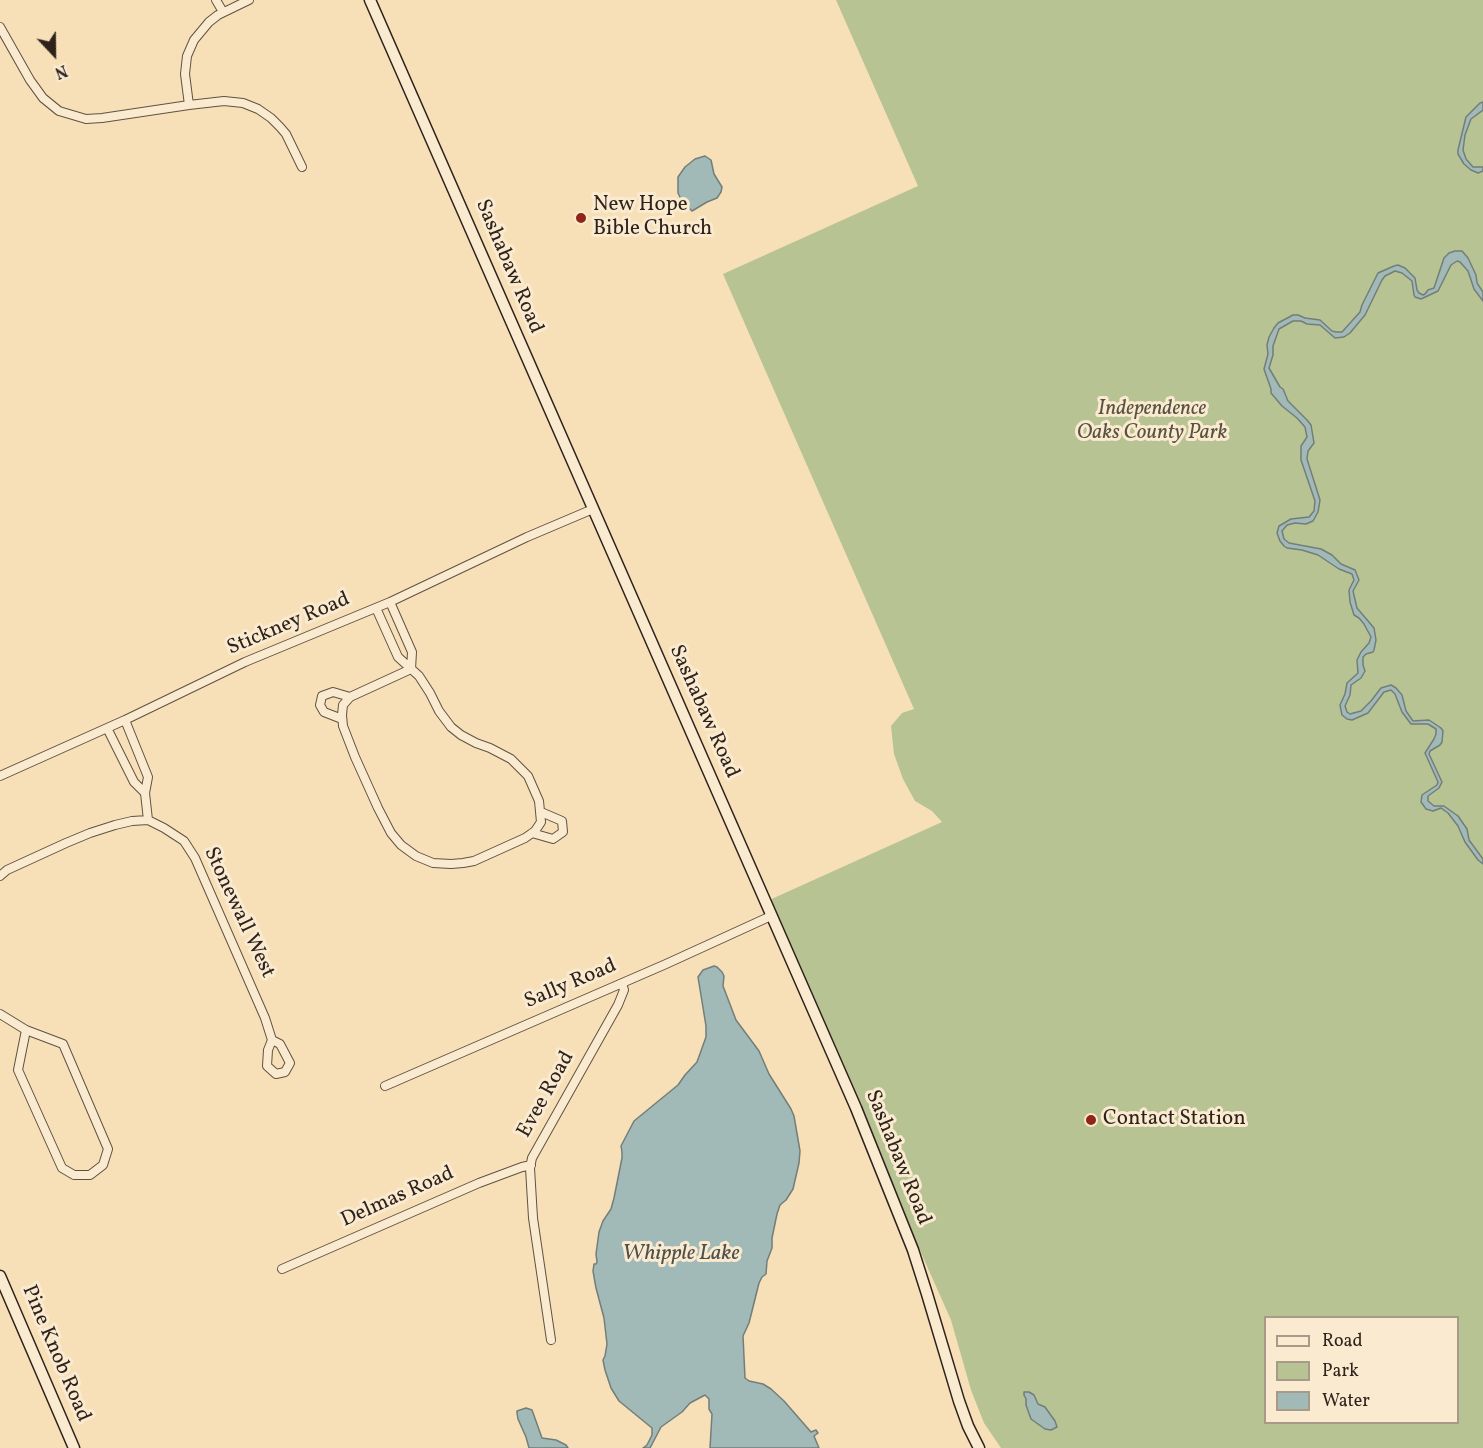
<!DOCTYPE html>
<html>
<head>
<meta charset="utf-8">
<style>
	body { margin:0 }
	#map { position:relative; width:1483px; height:1448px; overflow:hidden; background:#f7dfb7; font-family:Vollkorn,serif }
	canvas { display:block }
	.legend { position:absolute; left:1264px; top:1316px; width:195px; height:108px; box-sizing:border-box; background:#faead0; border:2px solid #a89a88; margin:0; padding:8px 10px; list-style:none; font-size:18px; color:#2e231c }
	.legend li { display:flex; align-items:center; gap:12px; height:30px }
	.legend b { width:30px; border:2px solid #a89a88 }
	.north { position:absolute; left:24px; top:24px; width:60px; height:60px; -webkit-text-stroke:4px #faead0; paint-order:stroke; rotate:158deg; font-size:16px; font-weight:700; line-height:24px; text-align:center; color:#2e231c }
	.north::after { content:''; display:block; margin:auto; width:21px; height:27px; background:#2e231c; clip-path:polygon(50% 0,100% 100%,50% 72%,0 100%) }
</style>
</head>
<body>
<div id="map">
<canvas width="1483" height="1448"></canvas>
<ul class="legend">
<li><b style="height:8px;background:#faead0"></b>Road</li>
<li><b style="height:16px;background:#b7c393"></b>Park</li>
<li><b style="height:16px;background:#a1bab8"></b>Water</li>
</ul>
<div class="north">N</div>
</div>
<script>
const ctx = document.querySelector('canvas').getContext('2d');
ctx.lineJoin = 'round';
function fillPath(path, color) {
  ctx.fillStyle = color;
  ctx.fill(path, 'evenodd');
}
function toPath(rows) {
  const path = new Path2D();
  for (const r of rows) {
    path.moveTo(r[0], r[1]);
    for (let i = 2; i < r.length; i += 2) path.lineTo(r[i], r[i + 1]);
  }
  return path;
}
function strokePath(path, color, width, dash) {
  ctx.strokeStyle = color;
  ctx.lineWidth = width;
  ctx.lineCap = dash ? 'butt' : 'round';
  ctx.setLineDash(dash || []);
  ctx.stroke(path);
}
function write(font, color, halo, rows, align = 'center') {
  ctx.font = font + ' Vollkorn,serif';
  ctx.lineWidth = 6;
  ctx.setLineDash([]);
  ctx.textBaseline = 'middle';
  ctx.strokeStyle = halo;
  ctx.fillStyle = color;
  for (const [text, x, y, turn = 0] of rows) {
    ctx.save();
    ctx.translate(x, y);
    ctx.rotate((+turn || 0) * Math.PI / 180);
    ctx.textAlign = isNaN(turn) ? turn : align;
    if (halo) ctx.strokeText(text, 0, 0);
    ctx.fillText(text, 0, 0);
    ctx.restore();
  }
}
const green = toPath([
	[836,0,1483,0,1483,1448,1001,1448,984,1423,971,1390,951,1320,765,902,942,822,932,811,915,801,903,779,894,754,891,726,902,713,914,709,723,274,918,186],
	[1266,1318,1458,1318,1458,1422,1266,1422]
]);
const water = toPath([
	[1483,102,1483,110,1471,119,1465,135,1463,150,1466,159,1473,167,1483,167,1483,171,1478,173,1471,170,1464,164,1458,154,1458,150,1466,117,1480,103,1483,102],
	[705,156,711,160,714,174,722,187,721,192,717,198,707,202,692,211,682,201,678,193,678,177,685,167,695,159,705,156],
	[1455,251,1462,251,1468,258,1476,275,1477,283,1483,292,1483,301,1474,289,1468,271,1460,262,1457,261,1451,265,1438,291,1421,299,1415,297,1414,295,1412,281,1402,273,1395,271,1385,276,1382,280,1365,315,1350,333,1344,337,1335,338,1320,325,1307,324,1301,321,1293,321,1279,329,1273,346,1273,355,1269,368,1280,387,1283,389,1288,401,1307,420,1311,425,1314,443,1308,451,1307,459,1320,500,1318,512,1313,521,1306,524,1295,523,1287,525,1282,531,1284,539,1289,543,1321,549,1332,555,1341,564,1355,570,1359,580,1353,591,1357,608,1374,628,1376,640,1374,650,1373,652,1366,654,1363,657,1363,665,1365,671,1361,678,1351,685,1350,695,1345,706,1347,712,1350,714,1361,711,1371,701,1381,688,1391,685,1396,688,1402,695,1406,711,1413,721,1429,720,1441,728,1443,731,1442,742,1440,745,1430,751,1429,754,1442,782,1439,788,1428,796,1428,801,1434,806,1444,806,1458,816,1467,829,1469,840,1483,859,1483,864,1478,860,1465,842,1458,826,1448,813,1441,808,1433,811,1426,809,1421,802,1422,795,1437,785,1438,782,1425,753,1434,739,1436,734,1436,729,1428,724,1411,724,1402,712,1395,694,1391,690,1384,692,1368,713,1352,720,1347,719,1342,715,1340,705,1345,694,1347,683,1358,673,1357,660,1361,652,1369,643,1371,637,1364,624,1359,618,1354,615,1350,602,1349,590,1354,580,1352,574,1339,569,1318,555,1302,550,1287,548,1284,546,1280,541,1277,533,1279,526,1291,519,1309,517,1314,511,1315,501,1301,460,1301,446,1307,437,1305,427,1297,418,1282,406,1271,393,1271,389,1264,369,1268,354,1267,345,1269,337,1274,328,1278,323,1293,315,1298,315,1305,318,1320,320,1332,331,1336,332,1342,332,1360,312,1362,305,1378,273,1394,266,1398,265,1405,268,1415,278,1417,290,1419,293,1423,295,1425,294,1428,290,1434,288,1444,258,1449,253,1455,251],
	[714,966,717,967,722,972,724,976,723,986,736,1020,759,1051,769,1074,791,1109,794,1116,800,1151,799,1163,793,1189,786,1200,780,1205,777,1214,772,1238,772,1248,767,1261,766,1274,762,1277,759,1283,749,1323,743,1336,745,1378,749,1381,763,1384,771,1389,784,1401,811,1432,816,1430,818,1433,814,1436,819,1448,710,1448,712,1414,709,1409,709,1399,705,1395,690,1403,682,1412,661,1427,650,1448,643,1448,647,1445,652,1435,652,1428,619,1401,611,1388,605,1370,603,1360,605,1356,607,1344,604,1318,596,1288,593,1271,594,1264,596,1264,597,1262,596,1254,599,1232,603,1221,611,1209,614,1198,622,1158,622,1152,621,1146,634,1121,678,1085,685,1075,697,1062,706,1037,706,1026,698,977,703,970,714,966],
	[1024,1392,1029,1392,1034,1395,1038,1404,1045,1407,1055,1421,1057,1427,1051,1430,1045,1429,1031,1419,1026,1405,1026,1399,1024,1395,1024,1392],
	[526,1408,532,1410,542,1438,556,1440,566,1445,568,1448,529,1448,526,1437,518,1419,517,1413,517,1411,526,1408]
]);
const street = toPath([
	[216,0,223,12],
	[0,27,30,80,43,98,59,111,86,119,102,118,189,105,224,101,243,103,258,109,271,118,280,127,286,134,302,167],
	[189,105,185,74,187,56,194,40,209,22,218,15,249,0],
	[390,602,412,652,411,669],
	[376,608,398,657,419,676,430,693,439,711,451,727,461,735,476,743,490,748,511,759,528,776,539,801,541,822,535,831,525,838,474,861,463,863,451,864,433,863,416,856,401,845,391,833,378,808,355,757,343,726,342,715,343,705,350,697,411,669],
	[342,719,324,712,320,705,322,696,333,692,350,697],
	[125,720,148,777,145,793,148,820],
	[107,728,134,782,145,793],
	[0,776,125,720,245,662,390,602,527,537,593,509],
	[532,833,553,839,563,832,562,821,541,812],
	[0,876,7,870,66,843,90,833,115,825,132,821,148,820,164,828,184,841,195,858,265,1018,272,1040],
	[0,1014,26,1030,63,1044,108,1149,103,1165,90,1175,74,1175,62,1168,18,1070,26,1030],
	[272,1040,280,1044,290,1063,285,1072,276,1074,267,1066,268,1050,272,1040],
	[385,1086,666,964,771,916],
	[282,1269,479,1183,522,1167,531,1165],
	[551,1340,533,1218,530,1168,532,1158,618,1005,624,990,622,983]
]);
const secondary = toPath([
	[370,0,856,1108,913,1250,927,1294,959,1401,968,1426,979,1448],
	[0,1276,74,1448]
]);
const markers = [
	[581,218,6,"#8f2418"],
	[1091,1120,6,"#8f2418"]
];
const poiNames = [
	["New Hope",593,206],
	["Bible Church",593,230],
	["Contact Station",1103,1120]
];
const streetNames = [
	["Sashabaw Road",508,267,67],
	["Stickney Road",289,625,-23],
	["Sashabaw Road",703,712,66],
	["Stonewall West",238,913,65],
	["Sally Road",571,985,-23],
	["Evee Road",547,1095,-61],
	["Sashabaw Road",897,1158,68],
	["Delmas Road",398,1198,-24],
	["Pine Knob Road",55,1354,67]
];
const parkNames = [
	["Independence",1152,410],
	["Oaks County Park",1152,434]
];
const waterNames = [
	["Whipple Lake",681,1255]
];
fillPath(green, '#b7c393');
fillPath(water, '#a1bab8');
strokePath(water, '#737e7a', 1.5);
strokePath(street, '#605243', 10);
strokePath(secondary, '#2e231c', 13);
strokePath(street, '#faead0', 8);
strokePath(secondary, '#faead0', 10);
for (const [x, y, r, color] of markers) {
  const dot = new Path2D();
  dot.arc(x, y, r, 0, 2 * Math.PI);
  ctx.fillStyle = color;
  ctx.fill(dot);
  strokePath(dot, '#faead0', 2);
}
write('21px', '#2e231c', '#faead0', poiNames, 'left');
write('21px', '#2e231c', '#faead0', streetNames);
write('italic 21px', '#575340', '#faead0', parkNames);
write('italic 22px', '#50504b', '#faead0', waterNames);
</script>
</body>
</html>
